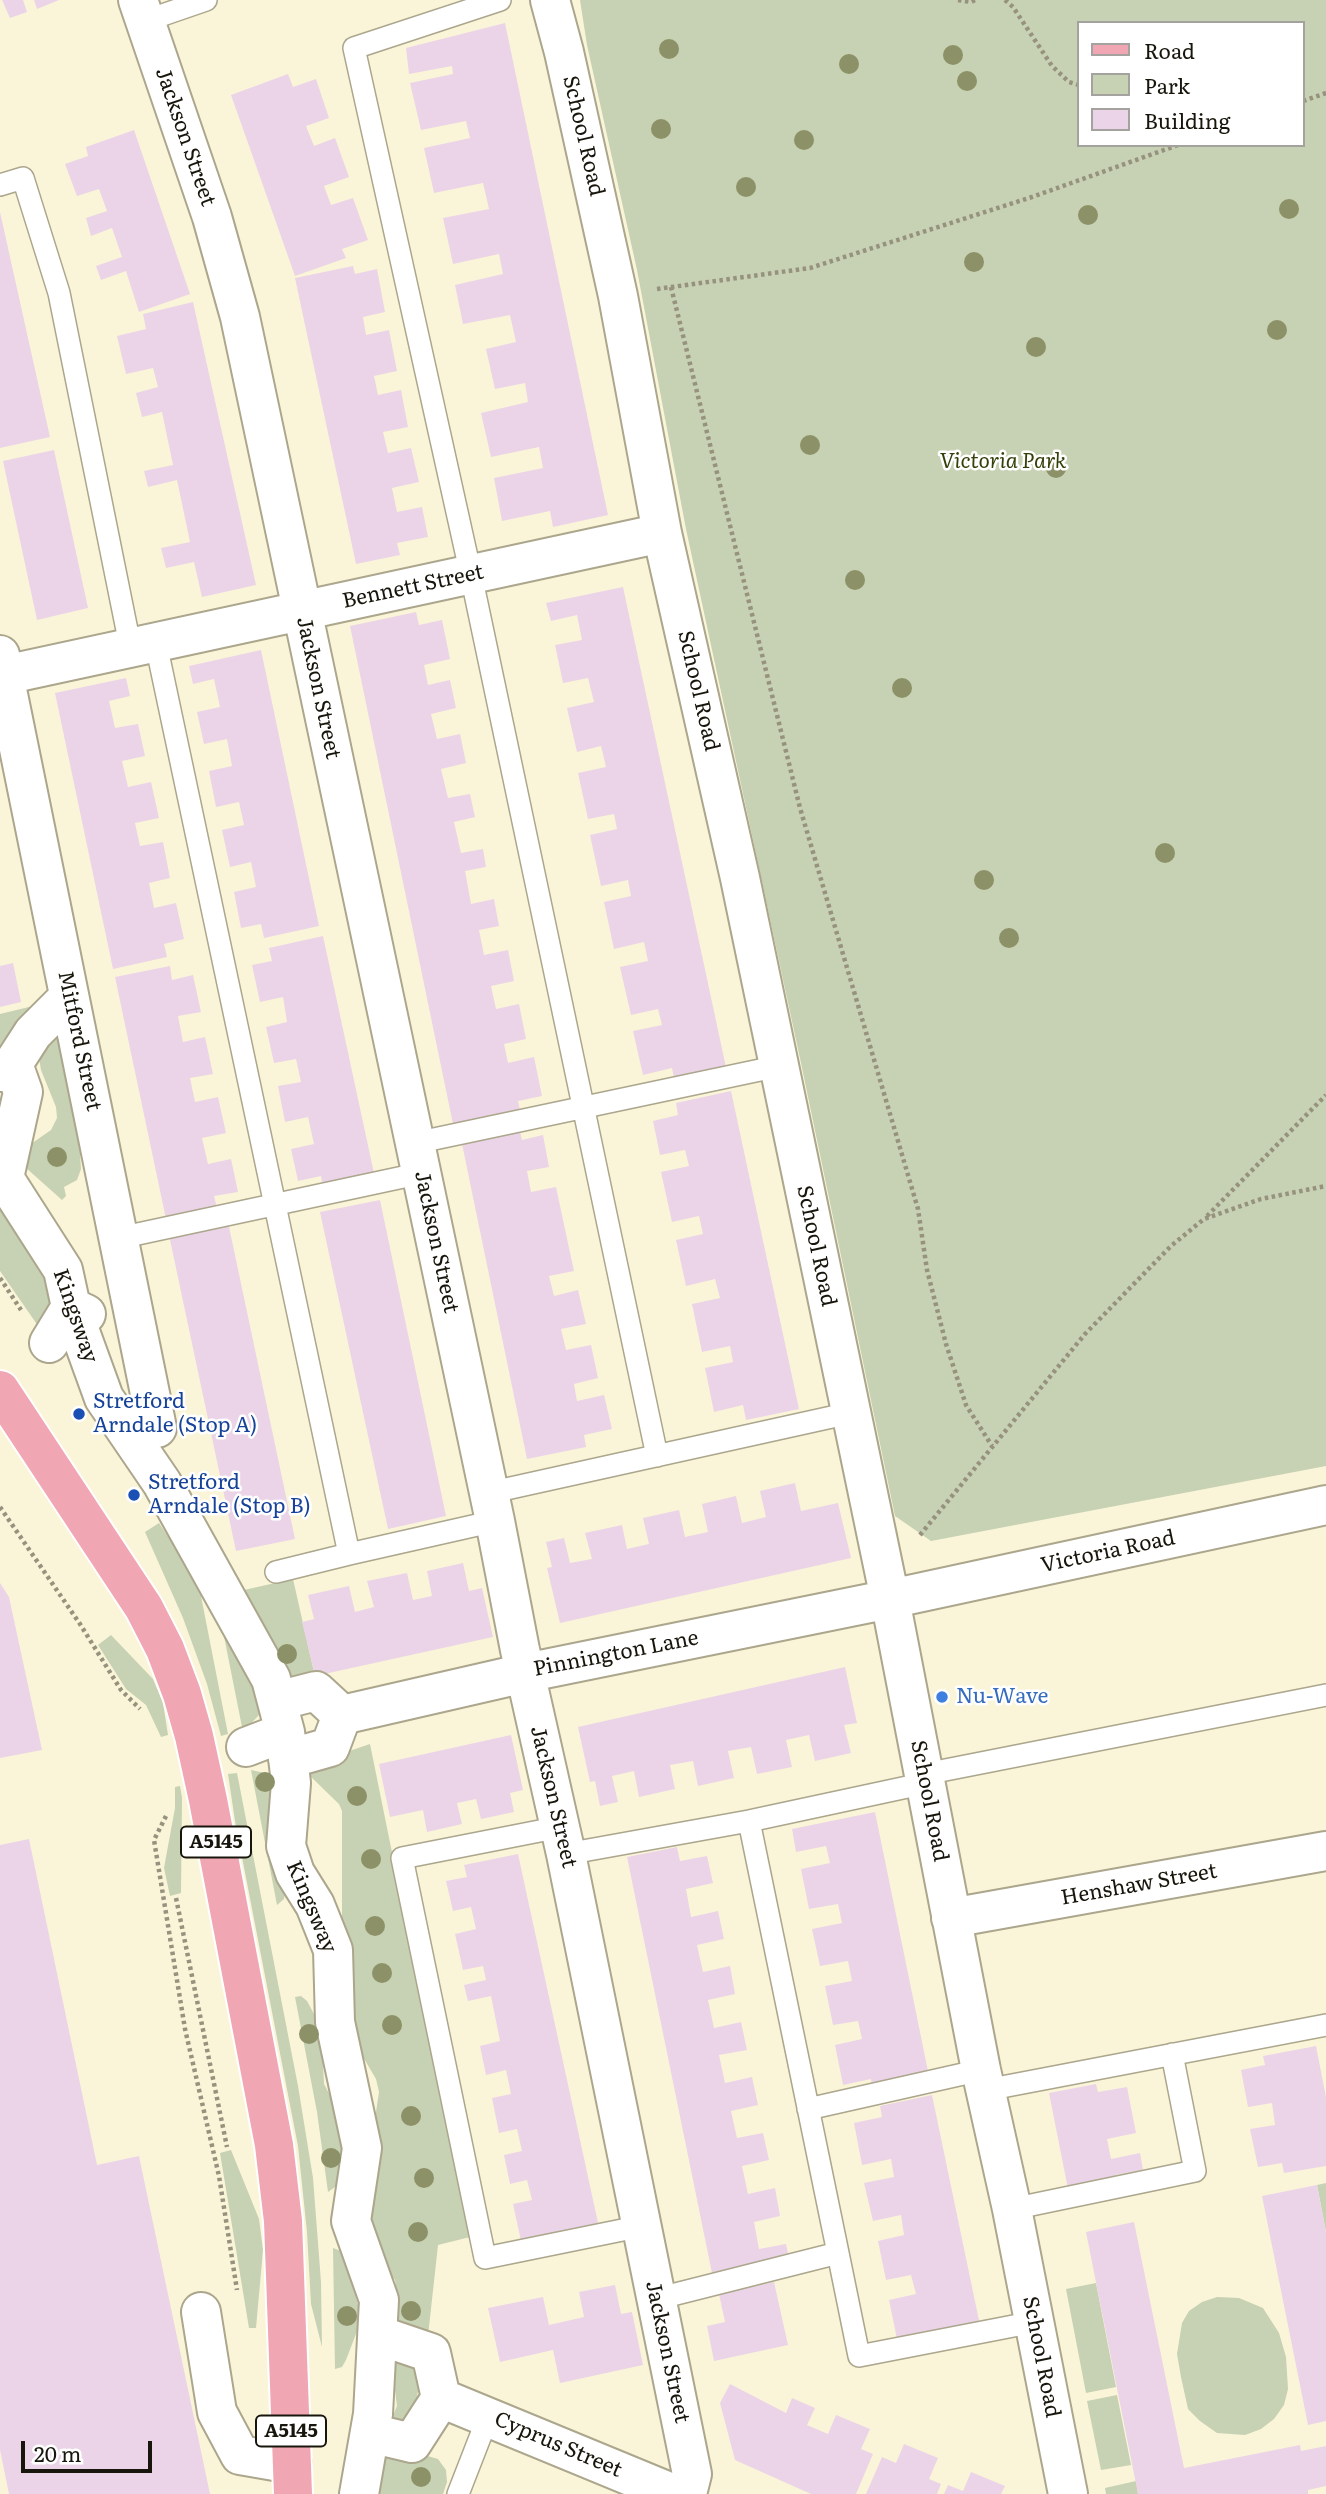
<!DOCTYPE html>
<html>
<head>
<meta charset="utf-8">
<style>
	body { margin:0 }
	#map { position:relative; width:1326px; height:2494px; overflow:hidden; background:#faf5d9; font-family:Literata,serif }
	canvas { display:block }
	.legend { position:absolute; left:1077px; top:21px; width:228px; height:126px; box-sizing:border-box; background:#fff; border:2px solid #a3a29e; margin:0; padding:9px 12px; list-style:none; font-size:21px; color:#18160c }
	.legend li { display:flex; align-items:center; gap:14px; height:35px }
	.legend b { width:35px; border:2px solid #a3a29e }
	.scale { position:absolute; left:21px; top:2441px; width:131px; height:32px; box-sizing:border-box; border:4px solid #18160c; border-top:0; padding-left:9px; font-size:21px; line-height:24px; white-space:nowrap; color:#18160c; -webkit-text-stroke:5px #fff; paint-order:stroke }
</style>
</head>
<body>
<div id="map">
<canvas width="1326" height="2494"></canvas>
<ul class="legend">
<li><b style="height:9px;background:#f1a6b4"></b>Road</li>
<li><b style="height:19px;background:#c7d1b3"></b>Park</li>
<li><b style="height:19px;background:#ebd4e7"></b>Building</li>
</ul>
<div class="scale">20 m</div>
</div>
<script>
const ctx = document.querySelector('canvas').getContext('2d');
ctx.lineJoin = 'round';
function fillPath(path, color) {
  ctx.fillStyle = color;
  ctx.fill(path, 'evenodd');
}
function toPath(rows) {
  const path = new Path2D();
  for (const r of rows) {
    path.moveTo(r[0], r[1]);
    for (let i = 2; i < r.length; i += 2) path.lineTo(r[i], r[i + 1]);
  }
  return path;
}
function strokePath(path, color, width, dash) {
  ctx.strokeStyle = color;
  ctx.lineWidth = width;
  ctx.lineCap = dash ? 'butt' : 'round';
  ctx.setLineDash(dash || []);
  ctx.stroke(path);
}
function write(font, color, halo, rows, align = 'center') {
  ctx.font = font + ' Literata,serif';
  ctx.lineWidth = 5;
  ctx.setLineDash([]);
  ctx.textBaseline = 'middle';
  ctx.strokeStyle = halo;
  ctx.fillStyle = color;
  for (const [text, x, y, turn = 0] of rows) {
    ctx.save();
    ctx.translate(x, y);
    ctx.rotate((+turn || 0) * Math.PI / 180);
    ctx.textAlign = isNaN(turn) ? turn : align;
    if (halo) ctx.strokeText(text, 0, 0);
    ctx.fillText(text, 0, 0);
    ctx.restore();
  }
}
const green = toPath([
	[580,0,1326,0,1326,1466,931,1541,895,1516,801,1063,686,529,637,270,587,45],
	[1079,23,1303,23,1303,145,1079,145],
	[33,1006,0,1056,0,1014],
	[66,1026,91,1152,80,1155,81,1169,77,1180,64,1187,66,1196,62,1200,25,1167,28,1146,51,1130,57,1118,56,1107,41,1070,39,1058,41,1051],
	[0,1209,55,1290,43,1333,0,1271],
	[159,1523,194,1575,200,1591,228,1734,221,1736,207,1684,183,1618,145,1532],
	[293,1579,316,1681,295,1685,235,1592],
	[219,1611,251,1662,261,1708,259,1715,243,1732],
	[111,1635,153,1679,163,1703,168,1735,161,1737,146,1705,126,1689,98,1645],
	[370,1744,470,2237,438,2245,427,2345,395,2328,398,2302,395,2280,371,2250,361,2212,379,2092,376,2079,342,2021,342,1811,339,1804,309,1775,311,1764],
	[251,1770,274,1775,288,1877,284,1899,277,1905],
	[237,1773,298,2086,313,2178,321,2282,322,2347,311,2304,307,2232,298,2146,235,1821,228,1774],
	[180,1786,182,1798,181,1893,170,1896,164,1868,175,1808,175,1787],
	[301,1996,307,2001,321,2027,324,2084,350,2133,343,2176,335,2187,328,2192,317,2112,295,1997],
	[231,2150,259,2219,263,2250,256,2328,249,2328,220,2153],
	[1326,2183,1326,2232,1317,2185],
	[333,2248,341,2251,359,2307,359,2326,346,2360,342,2367,335,2369],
	[1096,2283,1116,2387,1086,2393,1066,2289],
	[1217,2297,1239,2298,1263,2308,1279,2333,1286,2357,1288,2389,1284,2405,1274,2419,1261,2429,1245,2435,1217,2433,1200,2421,1188,2409,1181,2377,1177,2354,1182,2323,1189,2311,1202,2302],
	[390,2350,425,2358,409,2435,388,2428,397,2406],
	[1117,2395,1131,2465,1101,2470,1087,2401],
	[389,2445,438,2459,446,2470,447,2482,443,2494,376,2494,382,2456],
	[1136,2481,1138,2494,1106,2494,1105,2488]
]);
const building = toPath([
	[2,0,23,0,27,12,10,18],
	[34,0,59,0,37,9],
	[505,23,608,515,553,527,550,511,502,521,494,478,543,468,539,447,491,457,481,413,528,402,525,383,495,389,486,349,516,342,510,315,463,324,455,285,503,274,499,254,453,264,443,218,489,209,483,183,434,193,424,148,470,138,466,121,421,130,410,83,453,74,452,66,409,74,406,48],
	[288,74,293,87,316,79,329,118,306,126,314,146,335,138,349,177,324,186,331,205,353,198,368,240,342,249,346,258,295,276,231,95],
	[134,130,190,294,139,312,126,271,101,280,96,266,122,257,112,228,91,236,86,218,107,211,99,189,77,196,65,164,88,156,86,147],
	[0,212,50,437,0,448],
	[353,266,355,274,377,269,385,312,363,317,366,335,389,330,397,371,374,376,378,395,401,390,408,427,383,432,388,453,411,448,419,482,392,488,397,512,422,507,428,537,397,543,400,555,356,564,295,278],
	[193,302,256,585,202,597,194,562,166,568,161,548,190,542,177,480,148,487,144,471,173,465,162,412,142,417,136,393,158,387,153,368,126,374,117,336,146,329,143,314],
	[54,450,88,608,37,620,3,461],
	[623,587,727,1072,675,1083,672,1068,643,1075,633,1031,662,1025,658,1009,631,1015,620,967,648,961,644,942,614,949,604,902,631,896,628,880,601,886,590,835,617,829,614,814,588,819,578,773,606,767,601,746,577,752,567,708,594,702,588,678,563,683,555,645,582,640,577,615,551,621,546,603],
	[416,612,419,625,442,620,450,659,424,665,428,685,450,680,456,708,431,714,437,739,460,734,466,763,441,769,448,798,470,794,475,817,454,822,461,853,483,849,486,867,465,871,471,904,494,899,499,926,479,930,484,955,508,950,514,981,491,986,496,1009,519,1004,526,1039,504,1044,508,1063,534,1057,542,1096,518,1101,520,1110,453,1124,350,626],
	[261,650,319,926,264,938,261,924,241,928,234,892,256,887,251,862,230,867,222,830,244,825,239,802,216,807,209,771,232,766,227,739,204,744,197,712,220,707,214,679,193,684,189,666],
	[126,678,130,696,109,701,115,728,138,724,145,756,122,761,128,787,151,782,159,818,135,823,140,846,163,842,170,878,149,883,154,908,176,903,184,939,164,944,167,957,113,969,55,693],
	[323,936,375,1178,323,1188,321,1176,298,1181,291,1149,314,1144,308,1117,285,1122,278,1086,301,1082,296,1059,274,1063,266,1027,287,1022,283,997,260,1002,252,965,272,961,269,948],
	[13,963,21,1002,0,1007,0,966],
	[170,966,172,980,193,975,201,1012,178,1016,183,1042,205,1037,213,1074,190,1078,195,1102,218,1097,226,1133,202,1138,208,1164,231,1159,238,1192,214,1196,217,1208,166,1219,115,977],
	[731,1091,799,1409,746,1420,743,1405,714,1412,705,1368,733,1362,730,1346,702,1352,692,1304,720,1298,715,1279,686,1286,676,1240,703,1234,699,1216,672,1222,661,1172,689,1166,685,1150,660,1155,653,1121,678,1115,676,1103],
	[519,1127,522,1140,543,1135,549,1167,527,1171,531,1192,556,1187,574,1271,549,1276,554,1296,578,1290,586,1324,561,1329,566,1350,591,1345,598,1378,574,1384,577,1401,604,1395,612,1429,584,1435,586,1447,527,1459,461,1139],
	[380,1200,446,1516,388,1529,320,1212],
	[228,1222,295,1539,236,1551,169,1235],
	[795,1483,801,1511,838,1503,851,1558,560,1623,547,1568,552,1567,546,1542,564,1538,570,1563,592,1559,585,1533,622,1525,627,1549,649,1544,643,1518,679,1510,685,1537,708,1532,702,1504,736,1496,742,1523,766,1517,760,1491],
	[463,1563,469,1591,482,1588,493,1637,315,1676,302,1622,314,1619,308,1595,349,1586,355,1612,374,1607,367,1581,407,1573,413,1600,432,1596,427,1571],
	[0,1583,9,1597,42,1750,0,1758],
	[845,1667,857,1723,844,1725,851,1753,815,1761,809,1735,786,1740,792,1767,757,1774,751,1747,728,1751,734,1778,698,1786,693,1761,670,1765,675,1789,639,1797,634,1771,612,1776,618,1802,600,1806,595,1781,590,1782,578,1727],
	[511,1735,523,1790,510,1793,514,1812,481,1819,476,1799,457,1803,462,1824,427,1832,423,1810,390,1817,379,1764],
	[875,1812,929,2076,872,2088,871,2079,843,2085,835,2045,862,2039,858,2021,833,2025,825,1986,852,1981,848,1961,820,1966,812,1929,842,1923,838,1904,809,1909,801,1869,830,1863,826,1846,796,1852,792,1829],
	[29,1839,97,2165,139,2156,210,2494,9,2494,0,2450,0,1845],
	[677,1847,680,1861,707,1856,713,1883,686,1889,691,1917,718,1911,724,1939,697,1945,703,1972,730,1966,735,1994,708,2000,714,2028,741,2022,747,2050,719,2055,725,2083,752,2077,758,2105,731,2111,737,2138,763,2133,769,2160,742,2166,748,2194,775,2188,780,2216,754,2222,759,2249,786,2244,789,2258,712,2273,627,1857],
	[518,1854,600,2232,521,2241,513,2204,532,2200,527,2180,510,2184,504,2155,522,2151,517,2129,499,2133,492,2098,511,2094,506,2070,486,2075,480,2046,500,2041,491,1996,468,2001,464,1985,486,1980,483,1966,463,1970,455,1934,476,1929,471,1907,453,1911,446,1881,467,1877,464,1865],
	[1316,2046,1326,2097,1326,2166,1284,2173,1282,2163,1258,2167,1250,2129,1275,2125,1272,2103,1248,2107,1241,2070,1265,2065,1263,2056],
	[1096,2084,1098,2092,1127,2087,1136,2133,1107,2139,1111,2159,1140,2153,1143,2170,1115,2175,1116,2180,1068,2189,1049,2093],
	[932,2095,981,2330,897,2339,889,2300,916,2294,911,2275,886,2280,878,2241,904,2235,901,2215,873,2221,864,2183,894,2177,891,2159,862,2165,854,2123,882,2117,880,2106],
	[1317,2185,1326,2232,1326,2421,1308,2425,1262,2196],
	[1134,2222,1184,2468,1300,2445,1301,2451,1326,2446,1326,2486,1308,2490,1308,2494,1138,2494,1086,2232],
	[774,2282,788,2345,714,2361,707,2326,725,2322,719,2294],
	[615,2285,621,2314,632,2312,643,2365,560,2383,553,2350,500,2362,488,2308,543,2297,549,2325,584,2317,579,2292],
	[730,2384,786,2413,792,2398,815,2408,807,2425,828,2434,836,2415,870,2429,861,2449,873,2454,856,2494,811,2494,735,2460,720,2403],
	[904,2444,938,2458,929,2479,941,2484,937,2494,866,2494,882,2457,896,2463],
	[971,2472,1005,2486,1001,2494,944,2494,948,2485,963,2491]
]);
const path = toPath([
	[958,0,971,2,975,0],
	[1005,0,1013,7,1052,66,1069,82,1079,85],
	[1303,101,1326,93],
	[671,287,800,808,918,1209,927,1270,946,1344,966,1405,992,1446],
	[657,289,810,268,1032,197,1178,145],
	[1207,1216,1326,1095],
	[0,1278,21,1310],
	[0,1507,80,1624,121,1690,140,1709],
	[920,1535,1085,1334,1171,1246,1204,1219,1261,1199,1326,1186],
	[166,1816,154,1840,185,2029,219,2176,237,2290],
	[176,1898,227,2147]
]);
const lane = toPath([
	[500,0,354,48,471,575,657,1456],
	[145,21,206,0],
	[0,185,23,178,59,293,131,650],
	[156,644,349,1554,276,1572],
	[415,1143,779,1066],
	[119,1238,422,1173],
	[488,1493,850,1413],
	[349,1554,495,1521],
	[925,1774,1326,1695],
	[560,1827,402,1858,485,2258,642,2226],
	[566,1854,749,1821,926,1783],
	[986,2090,1326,2025],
	[808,2109,981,2070],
	[1012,2209,1195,2171,1172,2054],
	[838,2253,859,2356,1034,2322],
	[656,2299,838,2253,749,1821],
	[458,2494,488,2417]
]);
const street = toPath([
	[138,0,212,217,240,317,495,1521,520,1650,566,1854,692,2474,687,2494],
	[550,0,564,52,618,296,662,533,740,878,890,1599,981,2070,1012,2209,1068,2494],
	[0,655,157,1428],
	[0,676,662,533],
	[13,1064,33,1033,62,1004],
	[0,1072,13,1064,23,1092,4,1178],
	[0,1176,4,1178,63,1270,71,1307,104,1398,162,1483,271,1679,285,1732,291,1783,286,1846,295,1873,315,1905,333,1950,335,2022,362,2148,351,2221,379,2300,373,2414,359,2494],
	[49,1343,71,1307,86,1314],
	[277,1701,316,1691,342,1715],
	[342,1715,525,1673,890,1599,1326,1505],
	[246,1747,285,1732],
	[288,1759,330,1747,342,1715],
	[951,1918,1326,1851],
	[201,2312,217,2412,240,2455,292,2464],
	[441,2398,674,2494],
	[370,2433,412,2443,441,2398,431,2353,378,2335]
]);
const primary = toPath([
	[0,1390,144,1608,165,1649,182,1694,194,1736,208,1800,274,2145,283,2221,293,2494]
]);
const trees = [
	[669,49],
	[953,55],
	[849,64],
	[967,81],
	[661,129],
	[804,140],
	[746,187],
	[1289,209],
	[1088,215],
	[974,262],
	[1277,330],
	[1036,347],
	[810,445],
	[1056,468],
	[855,580],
	[902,688],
	[1165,853],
	[984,880],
	[1009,938],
	[57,1157],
	[287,1654],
	[265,1782],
	[357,1796],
	[371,1859],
	[375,1926],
	[382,1973],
	[392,2025],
	[309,2034],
	[411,2116],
	[331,2158],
	[424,2178],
	[418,2232],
	[411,2311],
	[347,2316],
	[421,2477]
];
const markers = [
	[79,1414,7,"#1a4fb4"],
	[134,1495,7,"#1a4fb4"],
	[942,1697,7,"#3f7fe0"]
];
const shields = [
	[216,1842,70],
	[291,2431,70]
];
const shieldNames = [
	["A5145",216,1842],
	["A5145",291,2431]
];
const streetNames = [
	["School Road",583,136,77],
	["Jackson Street",185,137,71],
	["Bennett Street",413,587,-12],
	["Jackson Street",318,688,78],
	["School Road",698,691,77],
	["Mitford Street",79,1041,78],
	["Jackson Street",436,1242,78],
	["School Road",816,1246,78],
	["Kingsway",75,1316,71],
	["Victoria Road",1108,1552,-12],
	["Pinnington Lane",616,1654,-11],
	["Jackson Street",553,1797,77],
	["School Road",929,1801,79],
	["Henshaw Street",1139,1885,-10],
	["Kingsway",311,1907,67],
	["Jackson Street",667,2352,78],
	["School Road",1041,2357,79],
	["Cyprus Street",558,2445,23]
];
const parkNames = [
	["Victoria Park",1003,462]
];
const transitNames = [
	["Stretford",93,1402],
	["Arndale (Stop A)",93,1426],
	["Stretford",148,1483],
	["Arndale (Stop B)",148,1507]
];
const shopNames = [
	["Nu-Wave",956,1697]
];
fillPath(green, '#c7d1b3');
fillPath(building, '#ebd4e7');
strokePath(lane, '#aba68c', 24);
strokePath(street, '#aba68c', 42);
strokePath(primary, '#fff', 42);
strokePath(path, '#96927e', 4.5, [3.5, 3.5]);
strokePath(lane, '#fff', 21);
strokePath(street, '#fff', 38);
strokePath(primary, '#f1a6b4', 38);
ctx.fillStyle = '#8d9167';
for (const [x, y] of trees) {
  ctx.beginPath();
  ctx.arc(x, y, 10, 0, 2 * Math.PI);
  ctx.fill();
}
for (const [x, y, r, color] of markers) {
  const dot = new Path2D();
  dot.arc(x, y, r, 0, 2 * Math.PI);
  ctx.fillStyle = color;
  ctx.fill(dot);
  strokePath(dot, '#fff', 2.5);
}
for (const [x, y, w] of shields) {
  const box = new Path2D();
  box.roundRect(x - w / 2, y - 15.5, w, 31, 5);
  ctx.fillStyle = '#fff';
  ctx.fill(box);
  strokePath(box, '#18160c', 2);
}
write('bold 19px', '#18160c', null, shieldNames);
write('21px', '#18160c', '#fff', streetNames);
write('italic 21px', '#334009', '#fff', parkNames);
write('21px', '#164399', '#fff', transitNames, 'left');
write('21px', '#366cbe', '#fff', shopNames, 'left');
</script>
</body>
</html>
